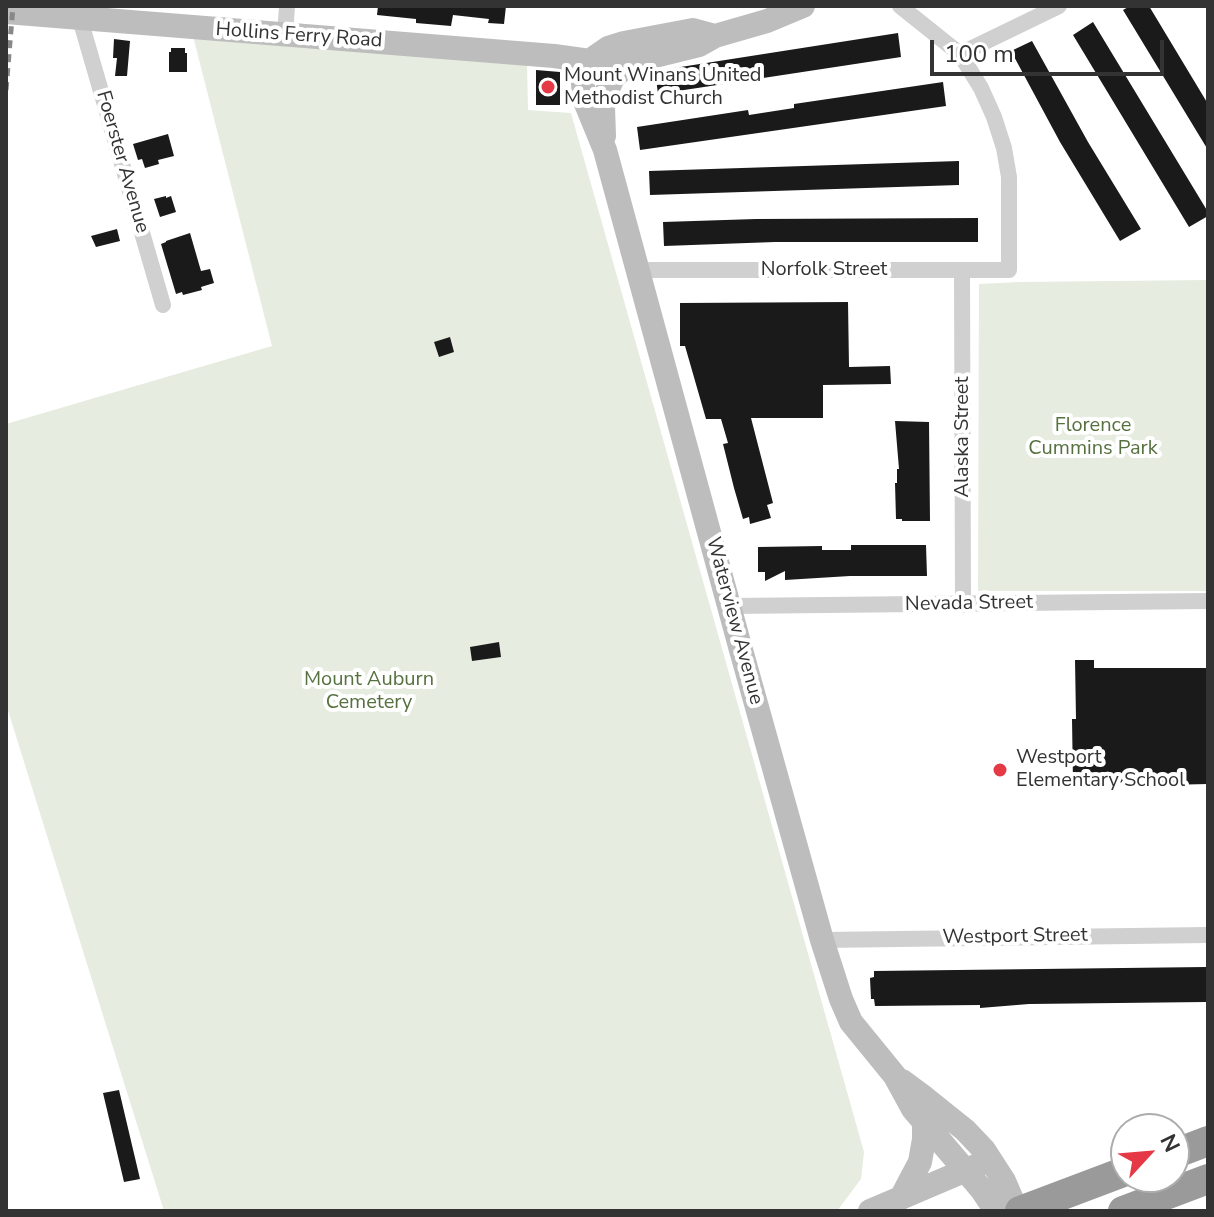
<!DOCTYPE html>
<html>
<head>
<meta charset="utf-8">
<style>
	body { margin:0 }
	#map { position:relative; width:1214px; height:1217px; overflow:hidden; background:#fff; font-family:"Nunito Sans",sans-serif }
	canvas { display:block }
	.frame { position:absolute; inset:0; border:8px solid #333; pointer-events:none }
	.north { position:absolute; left:1110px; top:1113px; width:80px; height:80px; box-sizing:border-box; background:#fff; border:2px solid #adadad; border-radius:50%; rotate:64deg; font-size:22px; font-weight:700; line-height:32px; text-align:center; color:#333 }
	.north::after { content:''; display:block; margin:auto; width:28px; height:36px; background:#e63946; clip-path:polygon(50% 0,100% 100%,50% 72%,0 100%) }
	.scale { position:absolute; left:930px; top:40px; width:234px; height:36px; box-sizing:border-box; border:4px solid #333; border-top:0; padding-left:10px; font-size:24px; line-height:28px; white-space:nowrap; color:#333; -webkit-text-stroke:6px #fff; paint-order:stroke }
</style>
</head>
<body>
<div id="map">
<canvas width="1214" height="1217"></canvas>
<div class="frame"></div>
<div class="north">N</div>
<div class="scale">100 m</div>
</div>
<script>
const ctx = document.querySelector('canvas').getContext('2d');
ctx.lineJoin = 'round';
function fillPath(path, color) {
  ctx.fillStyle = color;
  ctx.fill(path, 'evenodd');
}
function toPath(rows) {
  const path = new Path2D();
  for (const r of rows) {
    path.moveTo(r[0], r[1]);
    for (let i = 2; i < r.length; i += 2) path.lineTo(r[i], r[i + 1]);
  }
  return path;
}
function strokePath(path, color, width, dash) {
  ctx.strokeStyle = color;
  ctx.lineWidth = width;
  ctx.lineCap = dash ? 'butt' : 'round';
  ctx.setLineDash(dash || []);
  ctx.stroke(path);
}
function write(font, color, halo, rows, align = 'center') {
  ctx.font = font + ' "Nunito Sans",sans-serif';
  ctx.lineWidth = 8;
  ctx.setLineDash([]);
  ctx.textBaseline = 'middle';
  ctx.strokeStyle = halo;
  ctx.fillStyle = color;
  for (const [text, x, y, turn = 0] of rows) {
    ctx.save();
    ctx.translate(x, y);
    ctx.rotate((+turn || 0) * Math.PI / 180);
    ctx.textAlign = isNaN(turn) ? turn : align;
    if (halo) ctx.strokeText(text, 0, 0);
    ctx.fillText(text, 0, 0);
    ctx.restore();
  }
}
const green = toPath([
	[193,36,527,63,528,110,571,113,864,1152,861,1179,837,1211,164,1211,6,704,6,424,272,346],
	[1208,280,1208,591,978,591,979,284,1020,282]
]);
const building = toPath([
	[378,6,506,6,504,24,488,23,489,19,453,15,451,26,416,23,416,19,377,15],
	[1130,6,1149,6,1208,104,1208,150,1123,10],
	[1093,22,1208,212,1208,216,1189,227,1073,35],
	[898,33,901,57,658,94,655,71],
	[114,39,130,41,127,76,115,76,117,58,113,58],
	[1032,41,1088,142,1141,229,1120,241,1060,142,1011,51],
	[171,48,185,48,185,53,187,53,187,72,169,72,169,52,171,52],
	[536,70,560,72,560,105,536,105],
	[943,82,946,106,640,150,637,127,748,110,749,115,794,108,794,104],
	[168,134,174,156,158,160,159,164,145,168,142,159,138,160,133,144],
	[959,161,959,185,650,195,649,171],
	[166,196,166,198,171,196,176,212,160,217,154,199],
	[978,218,978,242,775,242,664,246,663,222,756,219],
	[117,229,120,241,96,247,91,236],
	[190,233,201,271,210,269,214,283,201,287,202,290,183,295,182,292,176,294,161,244,166,242,166,241],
	[848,302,849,367,890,366,891,384,823,385,823,418,751,418,773,503,767,505,771,518,750,524,749,517,743,519,734,488,723,444,728,443,721,419,706,419,685,346,680,346,680,303],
	[450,337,454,352,439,357,434,342],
	[895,421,929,422,930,521,902,521,902,519,896,519,895,483,897,483,897,469,899,469],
	[851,545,926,545,927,576,850,576,785,580,785,571,765,581,765,572,758,572,758,547,822,546,822,550,851,550],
	[499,642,501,657,472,661,470,647],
	[1075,660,1094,660,1094,668,1208,668,1208,784,1165,785,1165,782,1073,783,1072,719,1076,719],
	[1206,967,1206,974,1208,974,1208,996,1206,996,1206,1002,1029,1004,980,1008,980,1005,875,1006,874,999,871,999,870,978,874,977,874,971],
	[119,1090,140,1179,124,1182,103,1093]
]);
const street = toPath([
	[80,19,163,305],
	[285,35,287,6],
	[960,54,1059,6],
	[639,270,1009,270,1009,177,1004,148,994,117,981,88,960,54,900,6],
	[962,270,963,605],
	[730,606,1208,601],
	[822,940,1208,935]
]);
const secondary = toPath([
	[6,12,554,56,626,66],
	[715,36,693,30,624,43,608,48,595,57,587,70,583,84,584,99,605,150,741,650,822,940,841,999,851,1022,895,1076,913,1109,982,1190,996,1211],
	[604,136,603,107,605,95,613,78,626,66,642,59,699,45,715,36,767,21,803,6],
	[902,1081,925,1098,965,1130,984,1150,1004,1181,1017,1211],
	[901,1198,920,1162,924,1139,924,1123],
	[870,1211,978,1165]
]);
const highway = toPath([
	[1174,1154,1208,1141],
	[1020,1211,1126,1171],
	[1123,1211,1208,1179]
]);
const rail = toPath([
	[6,90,13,6]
]);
const markers = [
	[548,87,8,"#e63946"],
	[1000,770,8,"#e63946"]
];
const streetNames = [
	["Hollins Ferry Road",299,36,4],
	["Foerster Avenue",122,162,74],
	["Norfolk Street",824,270],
	["Alaska Street",963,437,-90],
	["Nevada Street",969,604,-1],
	["Waterview Avenue",734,621,75],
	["Westport Street",1015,937,-1]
];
const poiNames = [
	["Mount Winans United",564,76],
	["Methodist Church",564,99],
	["Westport",1016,758],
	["Elementary School",1016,781]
];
const parkNames = [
	["Florence",1093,426],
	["Cummins Park",1093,449],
	["Mount Auburn",369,680],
	["Cemetery",369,703]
];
fillPath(green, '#e6ecdf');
fillPath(building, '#1a1a1a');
strokePath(street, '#d0d0d0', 16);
strokePath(secondary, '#bdbdbd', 24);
strokePath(highway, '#9a9a9a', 30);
strokePath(rail, '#888', 5, [8, 6]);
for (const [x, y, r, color] of markers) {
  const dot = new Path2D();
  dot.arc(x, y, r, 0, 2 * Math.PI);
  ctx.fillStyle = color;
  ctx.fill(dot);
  strokePath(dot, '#fff', 3);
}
write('20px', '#333', '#fff', streetNames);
write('20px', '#333', '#fff', poiNames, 'left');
write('20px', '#56703f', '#fff', parkNames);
</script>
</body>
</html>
